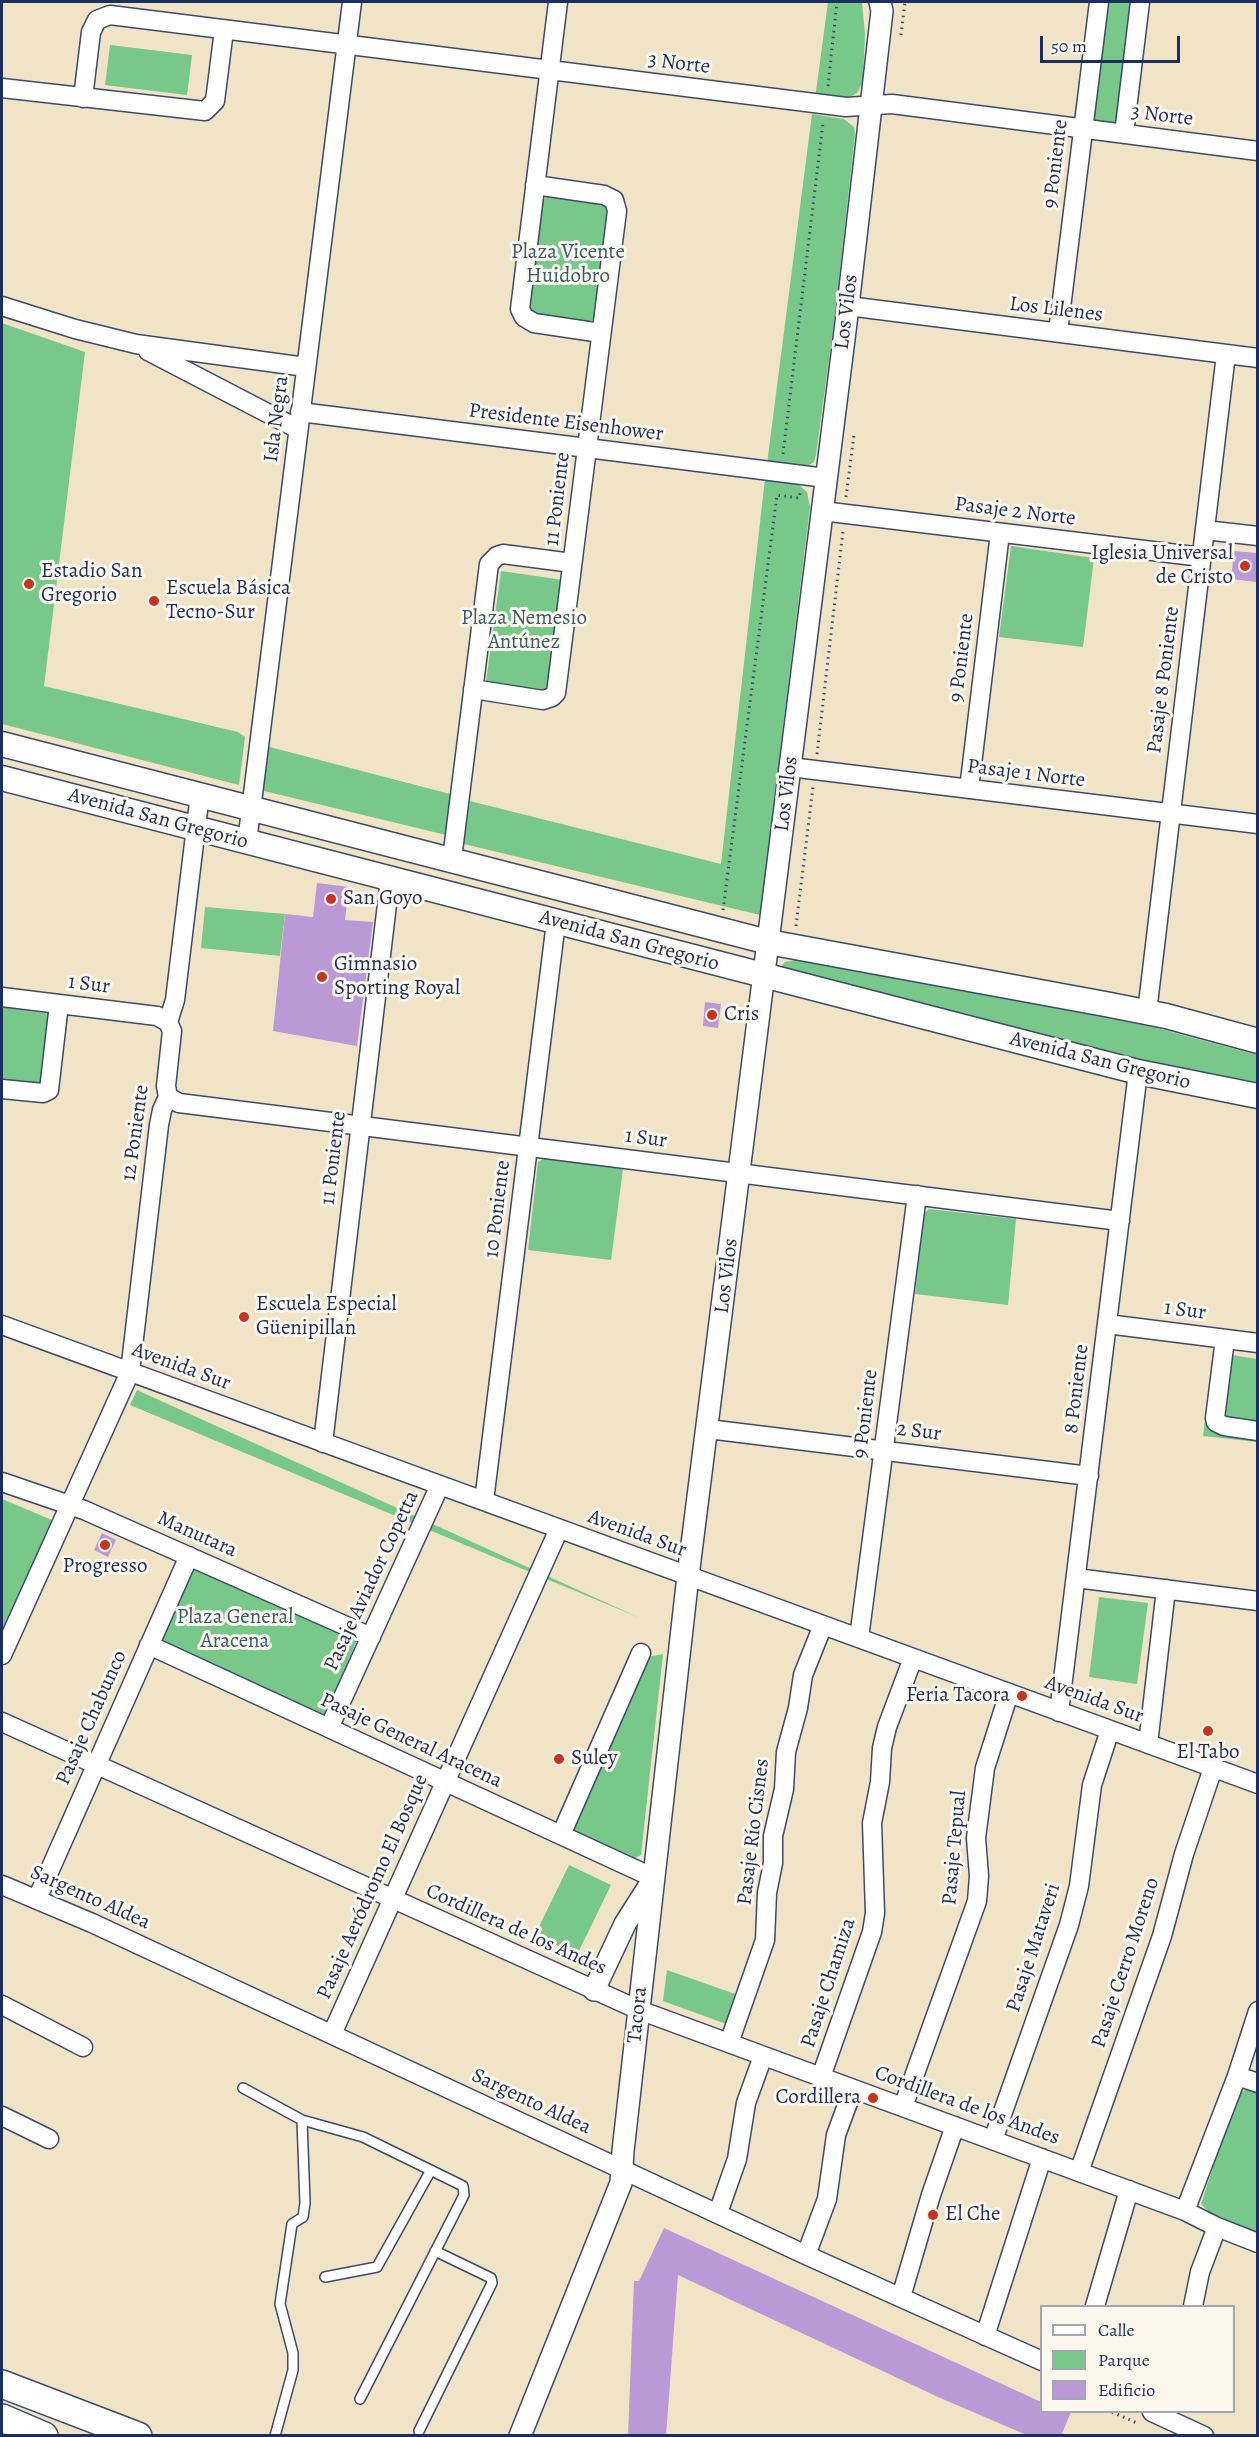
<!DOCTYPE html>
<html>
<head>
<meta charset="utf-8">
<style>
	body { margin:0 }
	#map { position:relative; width:1259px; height:2437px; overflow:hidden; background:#f0e3c6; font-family:Alegreya,serif }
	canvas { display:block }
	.frame { position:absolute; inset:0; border:3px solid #1b2f5e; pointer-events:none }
	.legend { position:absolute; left:1040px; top:2305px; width:195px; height:108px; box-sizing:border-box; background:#fbf7ec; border:2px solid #a1a7b3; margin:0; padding:8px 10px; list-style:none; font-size:18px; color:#1b2f5e }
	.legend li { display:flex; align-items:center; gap:12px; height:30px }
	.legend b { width:30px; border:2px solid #a1a7b3 }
	.scale { position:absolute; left:1040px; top:36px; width:140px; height:27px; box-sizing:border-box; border:3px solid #1b2f5e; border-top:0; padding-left:8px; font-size:18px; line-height:21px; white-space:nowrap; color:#1b2f5e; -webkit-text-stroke:4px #fbf7ec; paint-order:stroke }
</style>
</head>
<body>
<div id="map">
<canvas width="1259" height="2437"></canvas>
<div class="frame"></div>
<ul class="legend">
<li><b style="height:8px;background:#fff"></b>Calle</li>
<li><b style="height:16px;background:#78c889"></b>Parque</li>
<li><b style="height:16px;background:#bb99d7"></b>Edificio</li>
</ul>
<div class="scale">50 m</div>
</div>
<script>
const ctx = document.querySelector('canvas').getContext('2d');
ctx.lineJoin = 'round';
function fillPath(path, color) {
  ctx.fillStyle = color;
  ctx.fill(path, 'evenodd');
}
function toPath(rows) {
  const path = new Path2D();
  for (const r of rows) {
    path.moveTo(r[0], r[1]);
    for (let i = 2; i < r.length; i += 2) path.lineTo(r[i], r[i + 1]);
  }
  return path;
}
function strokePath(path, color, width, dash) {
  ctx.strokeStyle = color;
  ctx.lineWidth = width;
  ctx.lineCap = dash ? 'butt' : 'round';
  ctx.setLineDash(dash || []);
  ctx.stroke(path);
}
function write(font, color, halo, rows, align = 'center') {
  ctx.font = font + ' Alegreya,serif';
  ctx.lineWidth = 6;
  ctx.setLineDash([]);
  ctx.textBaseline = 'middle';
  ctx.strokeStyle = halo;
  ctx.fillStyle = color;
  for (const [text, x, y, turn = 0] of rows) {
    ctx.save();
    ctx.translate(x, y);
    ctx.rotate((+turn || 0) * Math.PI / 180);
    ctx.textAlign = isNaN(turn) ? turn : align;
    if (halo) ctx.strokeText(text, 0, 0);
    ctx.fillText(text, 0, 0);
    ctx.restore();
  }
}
const green = toPath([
	[828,2,862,2,865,34,863,80,858,92,848,99,815,99],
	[1105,2,1135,2,1117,122,1115,126,1094,122,1092,119],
	[110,45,192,55,187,95,105,85],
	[812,114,844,119,854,127,855,134,836,307,816,455,814,462,806,467,767,464],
	[551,193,604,200,611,206,595,318,587,323,531,315,527,300,541,202],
	[2,323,85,352,44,686,238,732,245,737,239,785,2,724],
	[765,479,799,485,807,492,810,507,760,915,464,844,470,801,721,864],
	[1011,546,1094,558,1083,647,999,637],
	[501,571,563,580,547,691,486,682],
	[266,746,450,794,446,835,260,790],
	[205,907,285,914,280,956,201,948],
	[795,960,825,963,1153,1027,1257,1055,1257,1087,1133,1062,785,972,782,965,785,962],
	[2,1007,49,1014,54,1019,41,1088,2,1084],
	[545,1158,623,1169,611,1260,528,1250,538,1162],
	[929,1209,1016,1219,1008,1305,915,1294,923,1214],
	[1213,1352,1257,1359,1257,1442,1203,1436],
	[137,1390,640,1618,130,1405],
	[2,1499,52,1520,2,1634],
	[193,1566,357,1640,325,1715,159,1640],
	[1099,1597,1148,1603,1137,1684,1089,1677],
	[663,1654,641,1855,635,1858,569,1828,648,1657],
	[569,1865,611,1885,577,1955,535,1935],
	[667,1970,735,1994,729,2025,663,2001],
	[1254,2086,1257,2087,1257,2238,1220,2223,1201,2204,1237,2094]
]);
const building = toPath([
	[1234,551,1257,553,1257,582,1231,579],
	[317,883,349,887,345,920,373,922,357,1046,273,1031,285,914,313,917],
	[705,1002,721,1004,718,1028,703,1026],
	[102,1533,116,1540,108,1557,94,1550],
	[664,2228,1041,2402,1041,2412,1071,2412,1061,2436,1029,2436,938,2397,678,2275,666,2436,628,2436,634,2281,639,2281]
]);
const path = toPath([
	[901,35,905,2],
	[828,86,837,2],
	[783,454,823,123],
	[846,497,854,435],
	[817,754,843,531],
	[723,910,777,495,799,498,800,493],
	[796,926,813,787],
	[1112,2412,1137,2423]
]);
const service = toPath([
	[243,2088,302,2120,363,2137,463,2186,464,2195,360,2399],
	[325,2277,377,2267,431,2170],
	[419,2431,492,2283,491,2278,435,2251],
	[275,2436,293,2370,293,2353,280,2304,292,2224,303,2217,305,2203,302,2120]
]);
const minor = toPath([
	[558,2,520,309,524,317,534,323,601,333],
	[2,88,205,111,215,101,224,30],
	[83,98,91,32,97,20,110,15,846,107,892,104,1258,151],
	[1124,134,1140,2],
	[2,306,75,329,136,344,306,367],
	[848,306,1258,358],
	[1058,332,1099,2],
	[148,351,298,429],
	[300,412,826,478],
	[822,511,1202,557],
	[1205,530,1258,536],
	[473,689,543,700,552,697,556,693,617,211,614,200,604,195,535,185],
	[790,767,1258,824],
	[969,789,1000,533],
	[247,842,352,2],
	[452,859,489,564,497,556,503,554,572,563],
	[2,997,157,1016,168,1022],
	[1147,1012,1226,354],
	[2,1089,43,1093,49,1090,59,1004],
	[168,1097,179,1103,1120,1221],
	[1107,1324,1258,1343],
	[2,1325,1258,1784],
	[1225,1339,1215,1418,1216,1422,1224,1426,1258,1431],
	[708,1429,1089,1476],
	[323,1443,390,879],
	[2,1482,84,1510,371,1637],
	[484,1501,556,922],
	[1076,1578,1258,1601],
	[859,1638,917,1195],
	[149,1645,654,1878],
	[2,1655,130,1372,159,1125,162,1110,168,1097,166,1086,172,1031,168,1022,175,1000,200,794],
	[1059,1712,1138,1072],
	[2,1722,639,2010,1185,2211,1217,2227,1258,2243],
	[329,1728,440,1485],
	[1148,1744,1166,1589],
	[561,1835,641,1653],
	[2,1885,92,1923,806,2255,1042,2361],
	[37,1899,189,1556],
	[2,2005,83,2047],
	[332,2034,559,1529],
	[729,2043,765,1940,767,1893,773,1863,773,1836,784,1789,786,1752,798,1708,803,1675,823,1625],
	[1237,2076,1258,2083],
	[821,2077,872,1932,875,1913,872,1823,880,1782,882,1748,887,1727,913,1658],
	[903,2107,977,1901,979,1876,976,1838,985,1768,1009,1693],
	[2,2116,49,2139],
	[993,2140,1069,1925,1079,1886,1092,1785,1110,1730],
	[1079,2172,1162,1936,1184,1854,1213,1768],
	[1185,2211,1237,2076,1258,2011],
	[718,2213,737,2159,746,2103,763,2056],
	[806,2255,827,2199,836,2135,853,2089],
	[901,2297,931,2195,955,2126],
	[1095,2306,1129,2190],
	[1193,2306,1200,2272,1217,2227],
	[985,2336,1042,2158],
	[1152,2412,1204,2436]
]);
const tertiary = toPath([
	[594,1990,625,1924,651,1883],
	[520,2436,621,2183,623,2151,688,1576,846,323,882,11,880,2]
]);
const secondary = toPath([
	[2,744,768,942,1105,1004,1166,1016,1258,1041],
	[2,778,1138,1072,1258,1096]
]);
const primary = toPath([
	[2,2384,138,2436],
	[2,2418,44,2436]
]);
const markers = [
	[1245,566,6,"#c8321e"],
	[29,584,6,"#c8321e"],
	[154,601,6,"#c8321e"],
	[331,899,6,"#c8321e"],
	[322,977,6,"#c8321e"],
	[712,1015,6,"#c8321e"],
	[244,1317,6,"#c8321e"],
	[105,1545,6,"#c8321e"],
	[1022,1696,6,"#c8321e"],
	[1208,1731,6,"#c8321e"],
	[559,1759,6,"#c8321e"],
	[873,2098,6,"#c8321e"],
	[933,2215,6,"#c8321e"]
];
const streetNames = [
	["3 Norte",679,64,7],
	["3 Norte",1162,116,7],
	["9 Poniente",1056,164,-83],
	["Los Lilenes",1056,310,7],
	["Los Vilos",847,312,-83],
	["Isla Negra",277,419,-83],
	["Presidente Eisenhower",566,423,7],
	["11 Poniente",558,499,-83],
	["Pasaje 2 Norte",1015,512,7],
	["9 Poniente",962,658,-83],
	["Pasaje 8 Poniente",1164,680,-83],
	["Pasaje 1 Norte",1026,774,7],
	["Los Vilos",787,794,-83],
	["Avenida San Gregorio",158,819,15],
	["Avenida San Gregorio",629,941,15],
	["1 Sur",89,985,7],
	["Avenida San Gregorio",1100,1061,14],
	["12 Poniente",136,1133,-82],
	["1 Sur",646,1139,7],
	["11 Poniente",334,1158,-83],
	["10 Poniente",498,1209,-83],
	["Los Vilos",727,1276,-83],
	["1 Sur",1185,1311,7],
	["Avenida Sur",181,1367,20],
	["8 Poniente",1077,1389,-83],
	["9 Poniente",866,1414,-83],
	["2 Sur",919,1432,7],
	["Avenida Sur",637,1534,20],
	["Manutara",197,1535,24],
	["Pasaje Aviador Copetta",372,1581,-65],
	["Avenida Sur",1094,1700,20],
	["Pasaje Chabunco",92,1718,-66],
	["Pasaje General Aracena",411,1741,25],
	["Pasaje Río Cisnes",754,1832,-83],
	["Pasaje Tepual",955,1848,-85],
	["Pasaje Aeródromo El Bosque",373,1887,-66],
	["Sargento Aldea",90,1898,24],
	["Cordillera de los Andes",516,1930,24],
	["Pasaje Mataveri",1034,1948,-72],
	["Pasaje Cerro Moreno",1126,1963,-72],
	["Pasaje Chamiza",829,1983,-72],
	["Tacora",638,2015,-84],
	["Sargento Aldea",531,2102,25],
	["Cordillera de los Andes",967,2106,20]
];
const parkNames = [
	["Plaza Vicente",568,253],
	["Huidobro",568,277],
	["Plaza Nemesio",524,619],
	["Antúnez",524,643],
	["Plaza General",235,1618],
	["Aracena",235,1642]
];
const poiNames = [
	["Iglesia Universal",1233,554,"right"],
	["de Cristo",1233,578,"right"],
	["Estadio San",41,572],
	["Gregorio",41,596],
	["Escuela Básica",166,589],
	["Tecno-Sur",166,613],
	["San Goyo",343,899],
	["Gimnasio",334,965],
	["Sporting Royal",334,989],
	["Cris",724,1015],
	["Escuela Especial",256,1305],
	["Güenipillan",256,1329],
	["Progresso",105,1567,"center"],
	["Feria Tacora",1010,1696,"right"],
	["El Tabo",1208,1753,"center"],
	["Suley",571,1759],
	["Cordillera",861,2098,"right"],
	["El Che",945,2215]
];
fillPath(green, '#78c889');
fillPath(building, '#bb99d7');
strokePath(service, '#3b4a6e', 12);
strokePath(minor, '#3b4a6e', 21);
strokePath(tertiary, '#3b4a6e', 24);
strokePath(secondary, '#3b4a6e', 27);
strokePath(primary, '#3b4a6e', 30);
strokePath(path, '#3b4a6e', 3, [1.5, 4.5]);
strokePath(service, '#fff', 9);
strokePath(minor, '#fff', 18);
strokePath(tertiary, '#fff', 21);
strokePath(secondary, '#fff', 24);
strokePath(primary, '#fff', 27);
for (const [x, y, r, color] of markers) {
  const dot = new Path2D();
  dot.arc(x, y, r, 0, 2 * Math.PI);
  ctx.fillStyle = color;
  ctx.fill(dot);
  strokePath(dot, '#fbf7ec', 2);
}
write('21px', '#1b2f5e', '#fbf7ec', streetNames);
write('21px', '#375d6b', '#fbf7ec', parkNames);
write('21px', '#1b2f5e', '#fbf7ec', poiNames, 'left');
</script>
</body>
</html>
